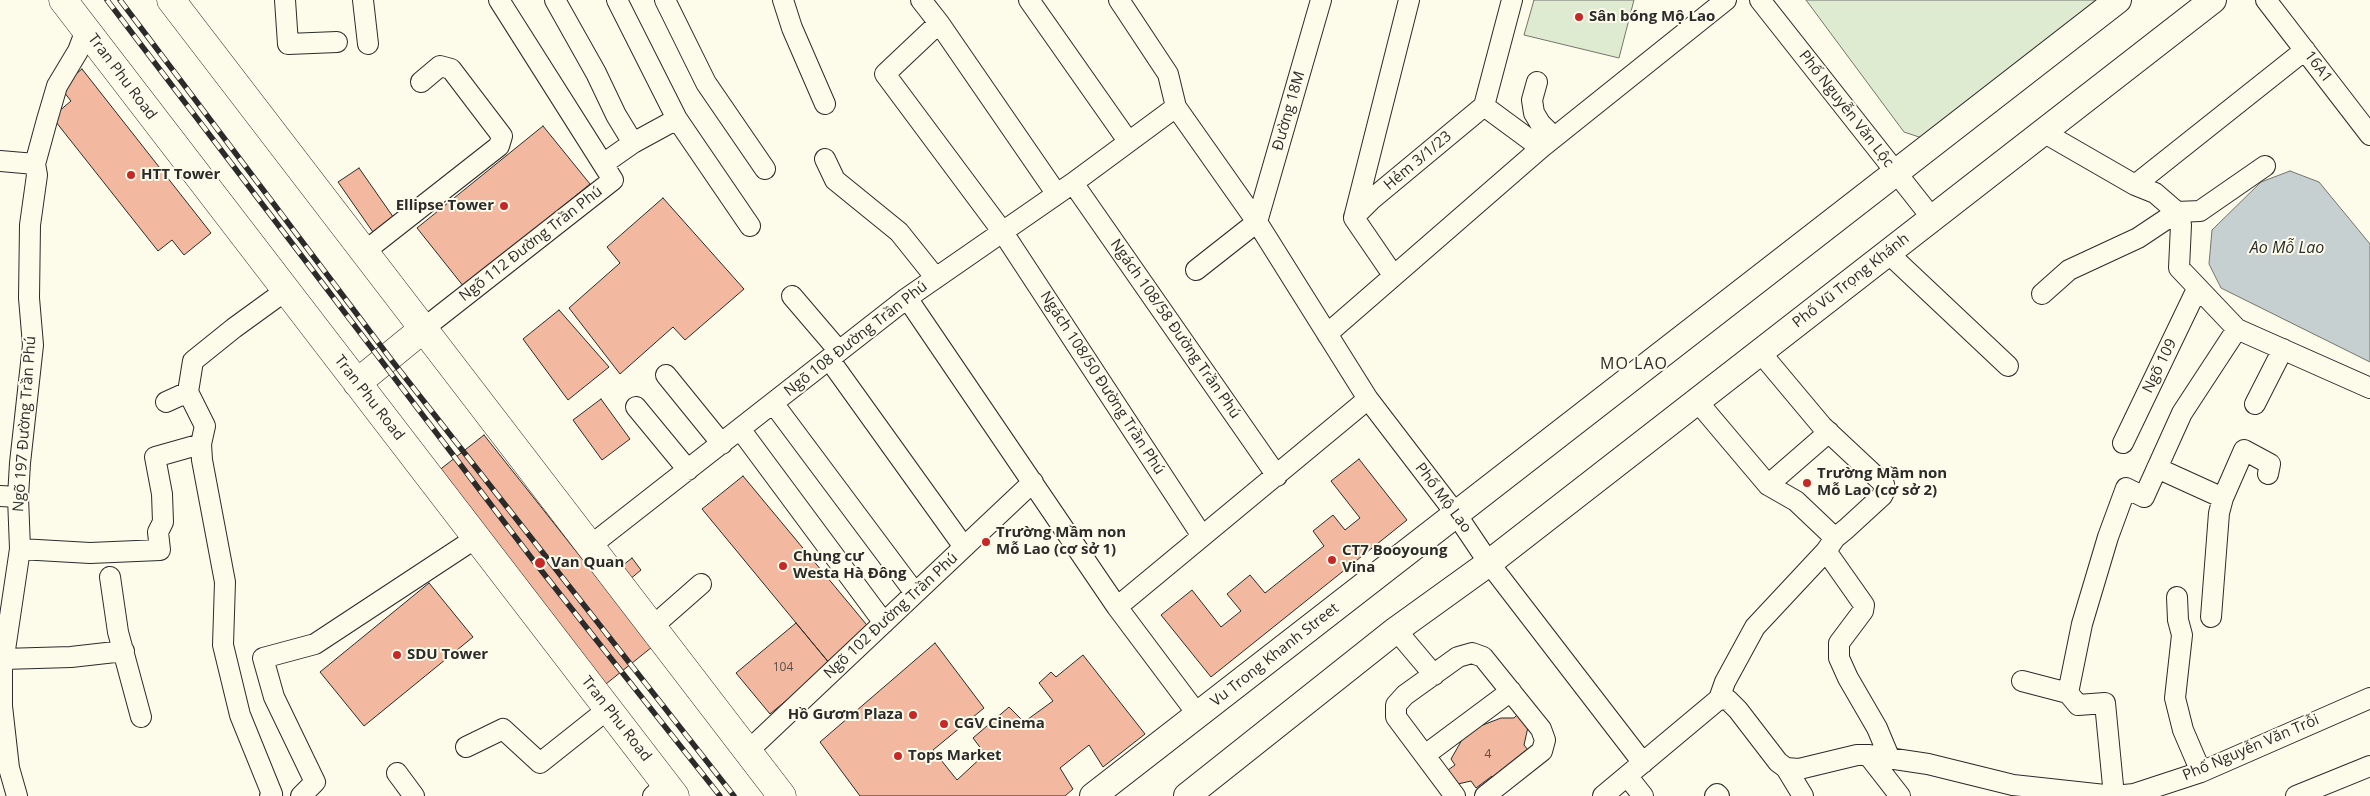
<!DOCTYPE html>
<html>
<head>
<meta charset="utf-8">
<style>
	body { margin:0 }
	canvas { display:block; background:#fdfbea }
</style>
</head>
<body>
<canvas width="2370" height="796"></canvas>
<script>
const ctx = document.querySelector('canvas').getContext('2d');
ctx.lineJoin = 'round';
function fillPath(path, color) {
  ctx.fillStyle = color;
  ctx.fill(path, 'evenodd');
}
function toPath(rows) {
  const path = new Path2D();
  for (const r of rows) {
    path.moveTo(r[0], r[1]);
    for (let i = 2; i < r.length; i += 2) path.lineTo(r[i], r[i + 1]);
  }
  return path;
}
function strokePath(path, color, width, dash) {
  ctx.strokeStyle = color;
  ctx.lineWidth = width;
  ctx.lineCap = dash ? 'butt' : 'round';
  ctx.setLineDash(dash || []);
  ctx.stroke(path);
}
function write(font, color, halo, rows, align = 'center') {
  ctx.font = font + ' "Open Sans",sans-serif';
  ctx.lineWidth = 4;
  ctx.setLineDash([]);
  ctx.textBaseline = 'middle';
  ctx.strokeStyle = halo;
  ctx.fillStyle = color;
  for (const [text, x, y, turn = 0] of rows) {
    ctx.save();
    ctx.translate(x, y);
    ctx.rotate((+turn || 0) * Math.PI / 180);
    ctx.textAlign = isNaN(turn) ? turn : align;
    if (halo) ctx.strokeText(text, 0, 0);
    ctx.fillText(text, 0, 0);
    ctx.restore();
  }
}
const green = toPath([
	[1534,0,1634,0,1619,58,1524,35,1534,0],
	[1806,0,2101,0,1922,138,1904,132,1806,0]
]);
const water = toPath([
	[2290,171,2319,182,2370,244,2370,362,2221,288,2209,264,2212,230,2261,182,2290,171]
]);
const building = toPath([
	[82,69,211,233,184,255,172,240,158,251,52,117,71,101,60,87,82,69],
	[543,126,590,184,464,287,417,228,543,126],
	[359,168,396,221,375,235,338,182,359,168],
	[663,198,744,289,685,340,673,327,620,374,569,308,620,263,607,247,663,198],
	[559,310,609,367,568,400,523,339,559,310],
	[601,399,630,439,602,460,573,420,601,399],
	[484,435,652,647,596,692,428,479,484,435],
	[1359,459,1407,520,1211,677,1161,615,1192,590,1221,627,1241,611,1227,594,1250,575,1265,593,1324,546,1313,531,1333,515,1345,530,1360,518,1331,481,1359,459],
	[743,476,871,630,830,664,702,509,743,476],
	[632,558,641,570,622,586,612,574,632,558],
	[429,583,473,637,364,726,320,672,429,583],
	[796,623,830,664,770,714,736,673,796,623],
	[935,643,984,708,933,750,957,780,985,754,973,738,1009,707,1024,722,1053,701,1039,683,1051,672,1056,677,1083,655,1145,734,1103,767,1089,745,1060,768,1073,789,1065,796,860,796,820,742,935,643],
	[1518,714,1528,727,1524,745,1528,750,1493,778,1492,776,1476,788,1471,781,1458,784,1448,770,1455,765,1451,759,1463,738,1475,728,1501,718,1514,718,1518,714]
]);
const minor = toPath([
	[285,0,288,44,337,42],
	[363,0,368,44],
	[555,0,596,73,616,115,633,143],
	[617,0,677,119,750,226],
	[665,0,706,83,765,169],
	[783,0,792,28,825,104],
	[921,0,939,23,1056,193],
	[1029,0,1128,141],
	[1119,0,1168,74,1176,107],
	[1512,0,1484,106,1541,148],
	[1760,0,1932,218],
	[2266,0,2370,135],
	[939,23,885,74,1002,231,1202,536],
	[1537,82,1532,100,1534,113,1540,123,1554,137],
	[2043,132,2135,185,2155,193,2177,212,2181,225,2179,268,2237,329,2370,388],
	[825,159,835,180,899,232,935,277],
	[0,161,35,164],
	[603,164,633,143,677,119],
	[1073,183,1277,476],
	[2135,185,2305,50],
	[1354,217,1372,199,1484,106],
	[1257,222,1321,0],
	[364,252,499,146,502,136,451,69,440,66,421,82],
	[1888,253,2008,366],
	[1196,270,1257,222],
	[1393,275,1354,218,1409,0],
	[2042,294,2069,270,2138,238,2177,212,2200,211,2265,166],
	[792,296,839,351],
	[907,298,1117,607,1198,715],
	[423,329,613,180,499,0],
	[1327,334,1541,148,1726,0],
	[829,359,964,547],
	[666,375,722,444],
	[1697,401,1768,485,1796,501,1835,538,1846,529,1882,496,1885,490,1884,484,1822,426,1760,352],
	[166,402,188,392],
	[773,403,915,593],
	[2255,404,2283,349],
	[636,407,688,470],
	[740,429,884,623],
	[2123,443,2197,289],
	[2157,468,2223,498,2219,513,2211,617],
	[1768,485,1829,432],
	[0,496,18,497],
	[2223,498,2244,450,2270,464,2268,474],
	[1835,538,1826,551,1864,605,1863,611,1839,643,1839,658,1848,678,1877,728,1890,759],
	[590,546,907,298,1073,183,1176,107,1257,222,1368,399,1456,514,1489,563,1643,763],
	[20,549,90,553,160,550,158,532,163,522,162,494,155,457,201,444],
	[110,577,118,632,141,717],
	[2177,597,2178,620,2182,635,2175,698,2183,730,2201,772],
	[1117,607,1368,399],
	[652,627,701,584],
	[1396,630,1434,675],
	[3,659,71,657,124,651],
	[2022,681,2068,693],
	[1719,699,1725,682,1755,627,1826,551],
	[466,747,503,729,540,763,608,709],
	[748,751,1033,482],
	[1425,755,1511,691],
	[1868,755,1900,796],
	[1786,768,1803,796],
	[397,773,414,796],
	[1628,777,1643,796],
	[17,796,9,768,2,706,2,670,20,549,18,497,20,463,33,345,29,298,30,225,37,175,35,164,47,120,57,86,78,51,86,30],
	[270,796,272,794,240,715,223,645,225,582,202,460,201,444,205,426,188,392,193,361,234,328,285,291],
	[301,796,315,782,274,697,263,658,315,644,476,538],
	[653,796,666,784],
	[1455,796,1396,717,1396,705,1405,695,1458,657,1472,653,1483,657,1541,729,1545,740,1542,751,1485,796],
	[1603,796,1719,699,1728,700,1738,710,1778,762,1786,768,1799,769,1857,755,1868,755,1928,764,2013,785,2114,796,2134,794,2201,772,2370,698],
	[1715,796,1717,794,1719,796],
	[2114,796,2105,703,2078,705,2068,693,2082,624,2108,537,2126,488,2144,497,2182,413,2237,329],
	[2296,796,2370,766]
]);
const major = toPath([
	[1093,796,2118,0],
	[1187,796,1396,630,1489,563,2213,0]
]);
const highway = toPath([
	[63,0,675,796],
	[171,0,782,796],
	[357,383,423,329]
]);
const rail = toPath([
	[107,0,533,560,720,796],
	[120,0,393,362,734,796]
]);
const markers = [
	[1579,17,5,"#c62828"],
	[131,175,5,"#c62828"],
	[504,206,5,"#c62828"],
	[1807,483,5,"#c62828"],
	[986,542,5,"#c62828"],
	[1332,560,5,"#c62828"],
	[540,563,6,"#c62828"],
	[783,566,5,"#c62828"],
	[397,655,5,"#c62828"],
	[913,715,5,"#c62828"],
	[944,724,5,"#c62828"],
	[898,756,5,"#c62828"]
];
const numberNames = [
	["104",783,668],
	["4",1488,755]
];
const poiNames = [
	["Sân bóng Mộ Lao",1589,17],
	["HTT Tower",141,175],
	["Ellipse Tower",494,206,"right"],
	["Trường Mầm non",1817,474],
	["Mỗ Lao (cơ sở 2)",1817,491],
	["Trường Mầm non",996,533],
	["Mỗ Lao (cơ sở 1)",996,550],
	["CT7 Booyoung",1342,551],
	["Vina",1342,568],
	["Chung cư",793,557],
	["Westa Hà Đông",793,574],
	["Van Quan",551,563],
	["SDU Tower",407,655],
	["Hồ Gươm Plaza",903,715,"right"],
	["CGV Cinema",954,724],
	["Tops Market",908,756]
];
const streetNames = [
	["16A1",2318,67,53],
	["Tran Phu Road",122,77,53],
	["Phố Nguyễn Văn Lộc",1846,109,52],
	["Đường 18M",1289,111,-74],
	["Hẻm 3/1/23",1418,161,-40],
	["Ngõ 112 Đường Trần Phú",531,244,-38],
	["Phố Vũ Trọng Khánh",1851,281,-38],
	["Ngách 108/58 Đường Trần Phú",1175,329,55],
	["Ngõ 108 Đường Trần Phú",856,339,-38],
	["Ngõ 109",2160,366,-64],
	["Ngách 108/50 Đường Trần Phú",1102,383,57],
	["Tran Phu Road",369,398,52],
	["Ngõ 197 Đường Trần Phú",25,424,-86],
	["Phố Mộ Lao",1443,498,53],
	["Ngõ 102 Đường Trần Phú",891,616,-43],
	["Vu Trong Khanh Street",1275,655,-38],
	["Tran Phu Road",616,719,52],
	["Phố Nguyễn Văn Trỗi",2251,748,-23]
];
const waterNames = [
	["Ao Mỗ Lao",2287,248]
];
const neighbourhoodNames = [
	["MO LAO",1634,364]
];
fillPath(green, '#deebd1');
strokePath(green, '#74746e', 1);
fillPath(water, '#c7d0d0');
strokePath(water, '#74746e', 1);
fillPath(building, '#f2b8a0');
strokePath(building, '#2b2b2b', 1);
strokePath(minor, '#2b2b2b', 22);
strokePath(major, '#2b2b2b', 28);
strokePath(highway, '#2b2b2b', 29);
strokePath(minor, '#fdfbea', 20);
strokePath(major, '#fdfbea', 26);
strokePath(highway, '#fdfbea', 28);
strokePath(rail, '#2b2b2b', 5.5);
strokePath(rail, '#fdfbea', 4, [11]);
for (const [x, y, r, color] of markers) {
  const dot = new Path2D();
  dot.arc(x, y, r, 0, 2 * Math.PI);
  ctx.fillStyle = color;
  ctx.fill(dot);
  strokePath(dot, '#fdfbea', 2);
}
write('12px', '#5d4e48', null, numberNames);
write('bold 15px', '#2b2b2b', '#fdfbea', poiNames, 'left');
write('15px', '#2b2b2b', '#fdfbea', streetNames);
write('italic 16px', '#2b2b2b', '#fdfbea', waterNames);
ctx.letterSpacing = '1px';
write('16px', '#2b2b2b', '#fdfbea', neighbourhoodNames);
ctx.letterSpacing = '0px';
</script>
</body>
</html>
